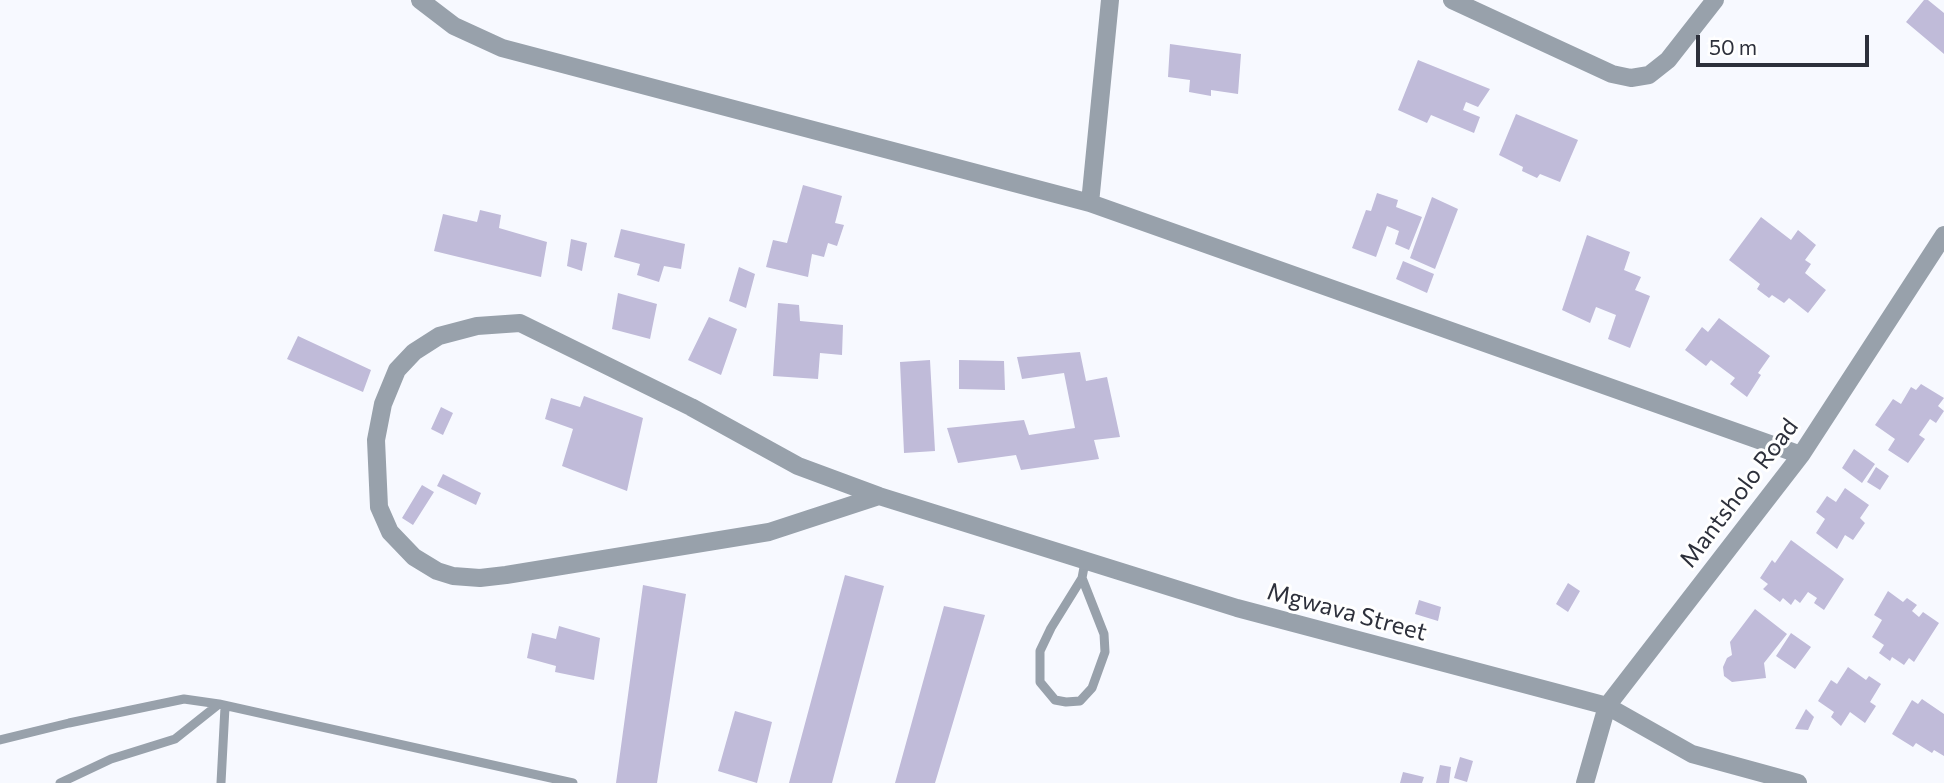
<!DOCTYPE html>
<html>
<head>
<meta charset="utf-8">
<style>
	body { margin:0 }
	#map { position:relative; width:1944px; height:783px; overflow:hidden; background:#f7f9ff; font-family:Commissioner,sans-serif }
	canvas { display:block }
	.scale { position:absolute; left:1696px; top:35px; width:173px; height:32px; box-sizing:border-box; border:4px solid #2d303b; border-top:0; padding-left:9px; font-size:21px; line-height:24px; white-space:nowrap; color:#2d303b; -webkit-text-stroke:5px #fff; paint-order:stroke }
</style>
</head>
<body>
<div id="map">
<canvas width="1944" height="783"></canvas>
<div class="scale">50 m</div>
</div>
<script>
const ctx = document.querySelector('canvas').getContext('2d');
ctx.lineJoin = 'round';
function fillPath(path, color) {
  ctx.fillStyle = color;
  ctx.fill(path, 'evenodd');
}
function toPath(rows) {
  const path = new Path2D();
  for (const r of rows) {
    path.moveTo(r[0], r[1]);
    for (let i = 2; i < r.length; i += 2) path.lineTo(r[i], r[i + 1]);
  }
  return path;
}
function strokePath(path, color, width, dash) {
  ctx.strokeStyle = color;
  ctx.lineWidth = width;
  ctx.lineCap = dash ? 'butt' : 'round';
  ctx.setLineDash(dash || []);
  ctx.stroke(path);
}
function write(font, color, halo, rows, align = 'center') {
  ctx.font = font + ' Commissioner,sans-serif';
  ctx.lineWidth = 6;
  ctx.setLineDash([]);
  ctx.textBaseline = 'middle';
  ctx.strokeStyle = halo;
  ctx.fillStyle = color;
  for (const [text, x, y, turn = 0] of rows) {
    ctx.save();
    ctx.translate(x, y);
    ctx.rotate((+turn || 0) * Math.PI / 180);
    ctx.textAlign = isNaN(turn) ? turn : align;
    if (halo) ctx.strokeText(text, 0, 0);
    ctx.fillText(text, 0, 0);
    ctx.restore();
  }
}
const building = toPath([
	[1924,0,1928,0,1944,13,1944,54,1906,22],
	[1170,44,1241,54,1238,94,1211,90,1211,96,1189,92,1190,80,1168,77],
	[1418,60,1490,89,1478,107,1466,102,1463,110,1480,117,1474,133,1431,115,1427,123,1398,110],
	[1516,114,1578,140,1560,182,1540,174,1537,178,1522,171,1523,167,1499,155],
	[803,185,842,196,835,223,844,225,837,246,828,243,824,257,812,254,808,277,766,267,773,240,787,243],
	[1377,193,1398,200,1396,207,1422,217,1409,250,1395,244,1399,231,1387,226,1376,257,1352,248,1366,210,1371,211],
	[1432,197,1458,209,1435,269,1410,258],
	[480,210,501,215,499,228,547,242,541,277,434,251,443,214,477,222],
	[1761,217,1791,240,1798,230,1816,245,1805,260,1811,264,1805,273,1826,290,1808,313,1789,298,1784,303,1772,295,1769,298,1757,289,1760,284,1729,260],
	[621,229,685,244,681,269,664,266,659,282,637,275,640,264,614,257],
	[1587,235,1630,252,1624,270,1641,277,1635,290,1650,296,1630,348,1608,339,1616,315,1596,307,1590,323,1562,310],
	[571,239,587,243,582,271,567,266],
	[1403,261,1434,274,1427,293,1396,279],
	[739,267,755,274,746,308,729,301],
	[618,293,657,304,650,339,612,329],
	[778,303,799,305,800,321,843,325,842,355,820,353,818,379,773,376],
	[709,317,737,329,721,375,688,360],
	[1719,318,1770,356,1758,373,1761,375,1747,397,1730,384,1735,378,1711,360,1706,366,1685,350,1702,327,1708,332],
	[298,336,371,370,363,392,287,359],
	[1080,352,1086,381,1107,377,1120,437,1094,440,1099,459,1021,470,1016,455,958,463,947,428,1024,420,1029,435,1075,428,1064,373,1022,379,1017,357],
	[930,360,935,451,904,453,900,362],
	[959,360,1004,361,1005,390,959,389],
	[1921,384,1944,398,1938,406,1944,411,1936,423,1930,419,1919,435,1925,439,1908,463,1888,450,1895,439,1875,425,1893,399,1901,404,1911,387,1916,390],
	[584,396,643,418,627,491,562,466,573,429,545,419,551,398,580,407],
	[441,407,453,413,443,435,431,429],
	[1854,449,1875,464,1862,483,1842,468],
	[1876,467,1889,476,1880,490,1867,482],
	[443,474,481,493,476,505,437,486],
	[422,485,434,492,413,525,402,518],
	[1845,488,1869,505,1860,518,1865,523,1853,540,1845,535,1837,549,1816,533,1825,519,1816,512,1827,496,1836,502],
	[1791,540,1844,579,1824,610,1814,603,1817,598,1808,592,1800,603,1795,599,1791,605,1783,598,1780,602,1763,589,1768,584,1760,578,1772,560,1775,563],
	[845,575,884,586,832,783,789,783],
	[1568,583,1580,591,1568,612,1556,604],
	[643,585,686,594,657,783,616,783],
	[1888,591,1903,602,1907,598,1917,605,1912,611,1919,617,1923,612,1939,623,1914,662,1909,658,1904,665,1892,657,1890,661,1879,653,1884,645,1872,637,1882,620,1874,615],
	[1419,600,1441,607,1438,621,1415,614],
	[944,606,985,615,935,783,895,783],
	[1755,609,1787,634,1764,663,1766,678,1732,682,1724,676,1723,667,1727,658,1732,655,1730,642],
	[559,626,600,638,594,680,555,672,556,666,527,658,532,633,556,639],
	[1791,633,1811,647,1795,669,1776,656],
	[1848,667,1866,680,1869,676,1881,684,1870,702,1876,706,1865,723,1850,712,1841,726,1831,717,1834,712,1818,701,1831,680,1837,684],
	[1922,699,1944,714,1944,756,1934,750,1932,753,1916,743,1913,747,1892,734,1912,700,1918,704],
	[1806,709,1814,717,1808,730,1795,729],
	[735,711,772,722,757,783,718,771],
	[1460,757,1473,761,1467,782,1454,778],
	[1440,765,1451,767,1449,783,1436,783],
	[1403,772,1424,777,1422,783,1400,783]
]);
const lane = toPath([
	[1082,578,1104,634,1105,652,1092,688,1080,701,1066,702,1055,700,1040,682,1040,651,1051,628,1082,578,1085,562],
	[0,740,69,723,184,699,219,704,573,783],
	[60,783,111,759,175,739,219,704],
	[221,783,225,707]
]);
const street = toPath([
	[420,0,454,26,502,48,1090,203,1801,455],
	[1452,0,1612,74,1631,78,1649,75,1668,60,1715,0],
	[1090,203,1110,0],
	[879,496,769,532,506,575,480,578,453,576,437,571,414,557,390,532,379,507,376,440,383,404,397,370,414,352,439,336,477,326,520,323,691,407,798,466,879,496,1237,608,1607,706,1692,754,1798,783],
	[1585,783,1607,706,1801,455,1944,235]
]);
const streetNames = [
	["Mantsholo Road",1739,493,-53],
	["Mgwava Street",1347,612,15]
];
fillPath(building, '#c0bbd9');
strokePath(lane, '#98a1ab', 9);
strokePath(street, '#98a1ab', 18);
write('24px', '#2d303b', '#fff', streetNames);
</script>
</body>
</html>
